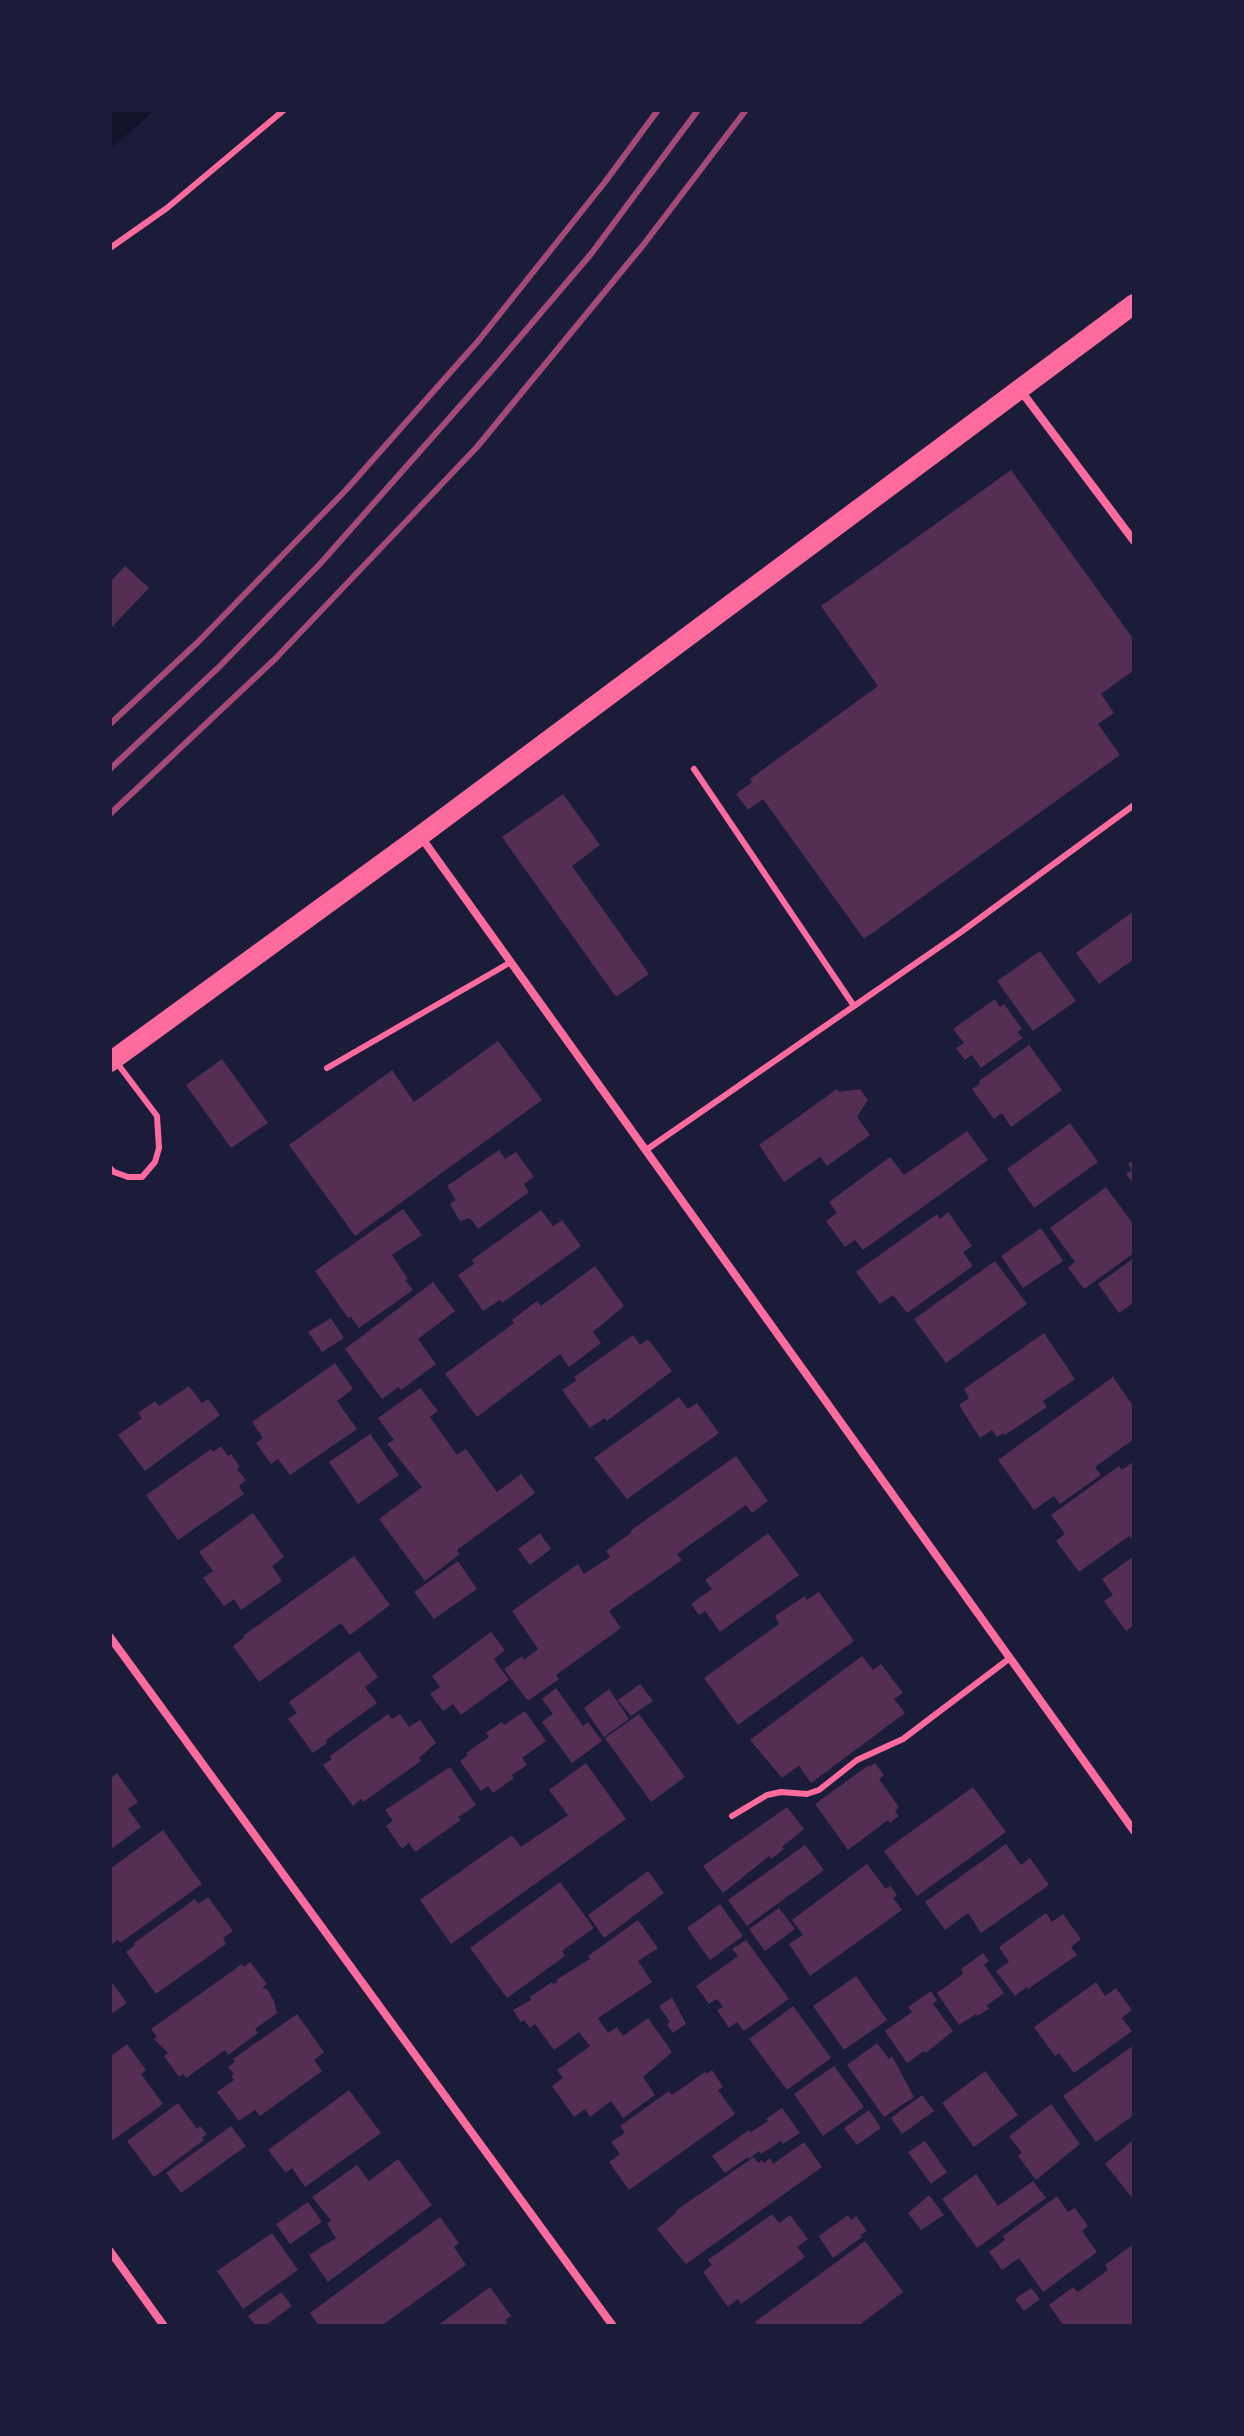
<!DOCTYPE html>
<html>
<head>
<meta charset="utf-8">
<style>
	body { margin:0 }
	#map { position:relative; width:1244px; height:2436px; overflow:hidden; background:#1b1b3a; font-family:"DM Sans",sans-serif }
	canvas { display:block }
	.frame { position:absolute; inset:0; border:112px solid #1b1b3a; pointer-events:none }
</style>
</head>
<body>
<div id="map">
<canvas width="1244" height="2436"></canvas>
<div class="frame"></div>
</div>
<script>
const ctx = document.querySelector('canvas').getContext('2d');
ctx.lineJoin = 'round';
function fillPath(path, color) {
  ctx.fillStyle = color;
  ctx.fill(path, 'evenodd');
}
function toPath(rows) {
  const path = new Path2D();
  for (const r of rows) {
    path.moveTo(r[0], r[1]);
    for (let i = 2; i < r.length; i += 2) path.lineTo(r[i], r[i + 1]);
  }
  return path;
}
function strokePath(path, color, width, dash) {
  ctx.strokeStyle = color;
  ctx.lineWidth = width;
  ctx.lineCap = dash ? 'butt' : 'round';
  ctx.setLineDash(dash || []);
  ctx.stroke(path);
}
const water = toPath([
	[110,110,155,110,110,149]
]);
const building = toPath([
	[1011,470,1134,640,1134,670,1101,694,1114,713,1098,724,1120,755,864,939,763,799,748,810,736,794,752,782,750,779,878,686,821,606],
	[125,566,149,588,110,629,110,582],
	[563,794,600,845,572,866,649,974,616,997,502,837],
	[1134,911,1134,959,1099,984,1076,953],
	[1040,951,1076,1001,1033,1031,997,981],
	[995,999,1000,1007,1004,1004,1022,1029,1017,1032,1023,1038,981,1068,972,1055,965,1060,956,1048,964,1043,953,1029],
	[498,1041,542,1100,355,1236,289,1145,392,1070,414,1102],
	[1029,1045,1062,1090,1011,1127,1002,1113,994,1119,972,1089,980,1084,979,1081],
	[222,1059,268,1123,231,1148,186,1085],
	[837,1089,839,1092,860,1089,868,1100,857,1117,870,1135,827,1166,820,1157,784,1182,759,1145],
	[1070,1123,1098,1162,1034,1208,1007,1169],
	[967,1131,988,1160,863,1250,855,1240,845,1247,826,1221,837,1213,829,1202,890,1157,904,1175],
	[499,1150,505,1159,516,1152,534,1177,524,1184,529,1192,478,1229,470,1218,460,1221,450,1204,456,1200,447,1186],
	[1134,1160,1134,1184,1126,1174,1132,1170,1128,1164],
	[1106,1187,1134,1225,1134,1253,1084,1289,1068,1268,1075,1262,1050,1228],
	[403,1209,422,1235,392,1255,408,1279,405,1280,413,1290,359,1328,351,1317,348,1318,315,1271],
	[541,1210,553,1226,562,1220,581,1246,502,1303,500,1300,483,1311,458,1275,474,1264,472,1260],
	[948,1212,972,1246,963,1252,973,1266,907,1313,893,1295,880,1304,856,1272,937,1214,940,1219],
	[1041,1228,1063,1261,1023,1288,1001,1256],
	[1134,1258,1134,1302,1119,1313,1098,1284],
	[995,1261,1027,1304,946,1363,914,1319],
	[595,1266,624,1306,593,1332,601,1343,569,1367,560,1354,477,1417,445,1374,514,1323,512,1320,537,1301,541,1306],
	[433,1282,455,1311,418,1339,436,1364,401,1390,398,1387,382,1399,345,1349],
	[331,1318,344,1338,322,1352,308,1332],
	[1044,1333,1075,1379,1043,1401,1047,1407,1005,1435,1004,1433,997,1437,992,1430,980,1438,959,1405,969,1398,964,1389],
	[633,1335,640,1345,648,1339,672,1371,607,1421,605,1418,590,1428,562,1390,577,1380,574,1377],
	[335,1363,353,1389,337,1401,357,1429,290,1475,278,1459,271,1464,256,1443,263,1438,252,1422],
	[1113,1377,1134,1407,1134,1439,1095,1467,1101,1475,1060,1504,1054,1496,1034,1510,998,1460],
	[189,1386,202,1403,208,1399,220,1415,145,1471,118,1435,142,1418,138,1413,155,1401,159,1406],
	[420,1388,438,1411,430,1417,457,1455,466,1449,497,1492,521,1474,535,1493,457,1550,460,1554,425,1581,379,1519,422,1487,387,1444,394,1440,378,1418],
	[679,1397,688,1409,697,1403,719,1433,627,1499,594,1458],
	[370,1434,399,1475,358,1504,329,1462],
	[221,1446,228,1456,231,1454,240,1467,237,1469,246,1480,239,1486,244,1494,178,1540,146,1495,211,1449,213,1452],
	[736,1456,768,1501,752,1513,746,1505,677,1554,682,1560,609,1611,621,1628,556,1675,559,1679,528,1701,504,1669,522,1656,524,1660,538,1649,512,1611,578,1564,584,1574,610,1557,606,1551,632,1532,630,1531],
	[1134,1461,1134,1538,1132,1539,1129,1536,1079,1572,1056,1541,1065,1534,1051,1515,1119,1466,1122,1470],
	[253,1513,284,1557,272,1566,282,1581,241,1610,234,1599,224,1606,203,1578,213,1571,199,1552],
	[540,1533,551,1549,530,1565,518,1549],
	[768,1533,799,1575,720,1632,705,1611,699,1615,691,1604,712,1589,705,1580],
	[354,1556,390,1605,350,1635,341,1623,259,1682,233,1646,244,1638,243,1636],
	[1134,1556,1134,1625,1126,1631,1104,1601,1113,1595,1102,1579],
	[458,1561,477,1589,434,1619,414,1592],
	[819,1592,854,1641,738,1725,704,1678,779,1624,775,1616,805,1596,807,1600],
	[491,1632,505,1650,494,1659,509,1680,461,1715,453,1704,443,1711,430,1694,440,1687,432,1676],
	[359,1651,378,1677,365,1687,377,1703,326,1740,327,1743,313,1753,288,1719,297,1713,289,1702],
	[862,1656,873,1670,881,1664,903,1693,894,1699,905,1713,811,1783,799,1766,782,1778,750,1740],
	[640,1684,653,1701,631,1716,618,1700],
	[556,1688,583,1726,588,1722,602,1741,572,1763,542,1722,553,1714,542,1699],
	[609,1689,629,1719,604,1737,584,1708],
	[525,1711,546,1741,522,1758,527,1765,512,1775,514,1778,493,1793,488,1786,481,1791,460,1761,468,1755,466,1753,489,1737,486,1733,502,1722,504,1725],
	[388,1714,392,1719,400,1714,409,1727,420,1720,436,1743,419,1758,421,1761,363,1802,361,1799,353,1806,323,1765,332,1759,330,1756],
	[639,1714,685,1777,651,1802,605,1738],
	[586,1763,626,1819,451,1944,420,1900,512,1835,521,1847,568,1815,549,1790],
	[875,1763,884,1775,879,1779,899,1807,895,1811,899,1816,890,1823,888,1820,848,1850,815,1804,869,1765,870,1767],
	[450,1767,476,1805,458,1817,461,1820,415,1852,409,1843,402,1849,386,1826,393,1821,385,1810],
	[117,1773,138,1802,128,1809,141,1827,110,1850,110,1779],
	[973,1787,1006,1832,917,1896,884,1851],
	[787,1807,804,1829,782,1847,784,1849,771,1859,769,1856,723,1893,703,1866],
	[163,1830,202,1884,120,1943,118,1940,110,1946,110,1869],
	[1006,1844,1021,1865,1030,1858,1049,1885,981,1933,968,1913,945,1930,925,1902],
	[805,1845,824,1870,747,1926,728,1900],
	[867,1864,886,1889,890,1885,897,1895,893,1898,902,1910,810,1976,789,1944,803,1935,792,1920],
	[648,1871,664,1893,604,1938,588,1915],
	[560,1882,594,1928,562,1951,565,1956,507,1998,470,1948],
	[208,1897,233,1931,223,1938,226,1944,156,1994,126,1952,135,1945,134,1943,195,1899,198,1904],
	[720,1904,743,1936,710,1960,687,1928],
	[779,1908,795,1929,765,1951,749,1929],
	[1046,1913,1052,1922,1063,1914,1081,1939,1071,1947,1077,1955,1028,1989,1027,1987,1015,1996,996,1971,1009,1962,999,1947],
	[638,1920,658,1948,638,1961,652,1982,598,2018,608,2033,617,2027,623,2036,648,2018,672,2052,643,2077,655,2095,623,2118,611,2101,590,2117,585,2109,574,2117,552,2086,563,2078,557,2070,590,2046,579,2032,554,2050,535,2024,530,2028,524,2020,521,2022,513,2010,531,2000,530,1997,552,1982,553,1984,558,1982,556,1980,590,1959,588,1956],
	[746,1940,789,1999,744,2031,737,2022,729,2028,717,2010,723,2007,717,1999,709,2004,696,1986,738,1956,732,1949],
	[983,1953,989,1961,984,1965,1004,1993,986,2006,989,2009,977,2016,976,2014,959,2025,937,1993,963,1974,961,1969],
	[250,1962,267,1984,262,1988,267,1989,274,2001,277,2013,255,2029,258,2033,228,2055,225,2050,186,2078,183,2074,179,2077,164,2056,168,2053,154,2039,157,2037,151,2029,242,1964,244,1967],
	[856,1976,887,2020,844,2050,813,2006],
	[110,1980,127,2003,110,2015],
	[1096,1982,1105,1996,1116,1988,1132,2010,1122,2018,1132,2031,1074,2073,1059,2053,1055,2056,1034,2027],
	[931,1991,937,2000,933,2004,953,2031,926,2053,924,2051,907,2063,885,2031,912,2012,908,2007],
	[672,1997,686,2024,673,2033,667,2024,670,2022,659,2006],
	[793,2006,831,2058,787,2090,749,2039],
	[297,2014,324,2052,314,2060,322,2071,260,2116,255,2110,239,2121,217,2092,234,2080,231,2076,234,2074,228,2067,235,2062,233,2059],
	[877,2043,889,2059,892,2056,914,2097,884,2117,847,2065],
	[127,2044,146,2070,141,2074,163,2104,113,2140,110,2137,110,2057],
	[1134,2045,1134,2115,1096,2142,1063,2096],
	[834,2066,864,2107,823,2136,794,2094],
	[712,2070,723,2087,718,2090,735,2114,629,2190,609,2162,620,2154,611,2142,625,2133,620,2126,669,2091,672,2095,705,2072,707,2074],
	[985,2071,1018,2115,974,2147,942,2103],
	[349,2090,381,2133,305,2187,292,2168,286,2173,268,2150],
	[922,2095,934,2111,902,2134,891,2118],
	[178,2103,197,2129,200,2126,207,2134,202,2138,204,2140,154,2177,127,2141],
	[1051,2104,1080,2144,1036,2180,1018,2156,1022,2153,1009,2136],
	[782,2108,800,2133,783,2144,781,2141,761,2154,759,2151,749,2159,748,2157,725,2173,712,2156,749,2130,751,2132,768,2121,766,2119],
	[869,2110,881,2128,857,2145,844,2128],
	[231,2126,246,2146,181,2193,166,2173],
	[1134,2139,1134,2200,1105,2164],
	[925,2141,947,2172,931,2184,908,2152],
	[804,2142,822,2167,686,2264,657,2229,677,2212,675,2211,754,2157,758,2163,762,2160,764,2163,770,2158,773,2164],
	[398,2159,432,2205,328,2282,309,2255,336,2238,327,2224,331,2220,312,2197,357,2165,369,2181],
	[976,2174,998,2206,1033,2181,1046,2198,977,2248,942,2199],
	[929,2195,944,2215,921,2230,908,2213],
	[1057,2196,1068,2212,1075,2208,1088,2226,1082,2231,1097,2252,1043,2292,1019,2258,1002,2270,989,2252,1005,2240,1003,2236],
	[308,2202,322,2222,290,2244,276,2224],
	[772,2214,779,2223,790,2215,808,2239,797,2247,805,2257,741,2304,738,2299,728,2307,703,2272,712,2265,708,2260],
	[848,2215,851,2220,856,2216,867,2231,860,2235,862,2237,833,2258,819,2236],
	[440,2217,459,2243,454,2247,466,2265,381,2326,319,2326,310,2313],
	[272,2233,298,2270,243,2309,217,2271],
	[865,2241,903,2292,858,2326,758,2326,755,2322],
	[1132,2245,1134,2324,1064,2326,1049,2305,1073,2287,1078,2292,1108,2270,1105,2265],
	[490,2287,511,2316,505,2320,509,2326,437,2326],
	[1031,2288,1040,2299,1024,2311,1015,2299],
	[281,2292,292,2306,265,2326,256,2326,248,2316]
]);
const service = toPath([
	[110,248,167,208,284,110],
	[694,769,854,1006],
	[327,1068,511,962],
	[646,1150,961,932,1134,805],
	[110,1168,114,1172,128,1177,142,1177,155,1162,159,1148,157,1116,117,1063],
	[732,1816,767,1795,781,1792,807,1794,819,1790,857,1760,903,1739,1010,1658]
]);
const minor = toPath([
	[1021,391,1134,541],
	[421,837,1134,1831],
	[110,1637,613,2326],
	[110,2251,164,2326]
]);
const primary = toPath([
	[110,1062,420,836,1134,304]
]);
const rail = toPath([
	[110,724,198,642,346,490,479,340,605,182,658,110],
	[110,769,218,668,319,565,492,370,591,254,698,110],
	[110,814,275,659,477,447,644,244,746,110]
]);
fillPath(water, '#12122b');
fillPath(building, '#542f53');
strokePath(service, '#ff6b9d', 6);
strokePath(minor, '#ff6b9d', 8);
strokePath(primary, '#ff6b9d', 20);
strokePath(rail, '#a44b75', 6);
</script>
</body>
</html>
